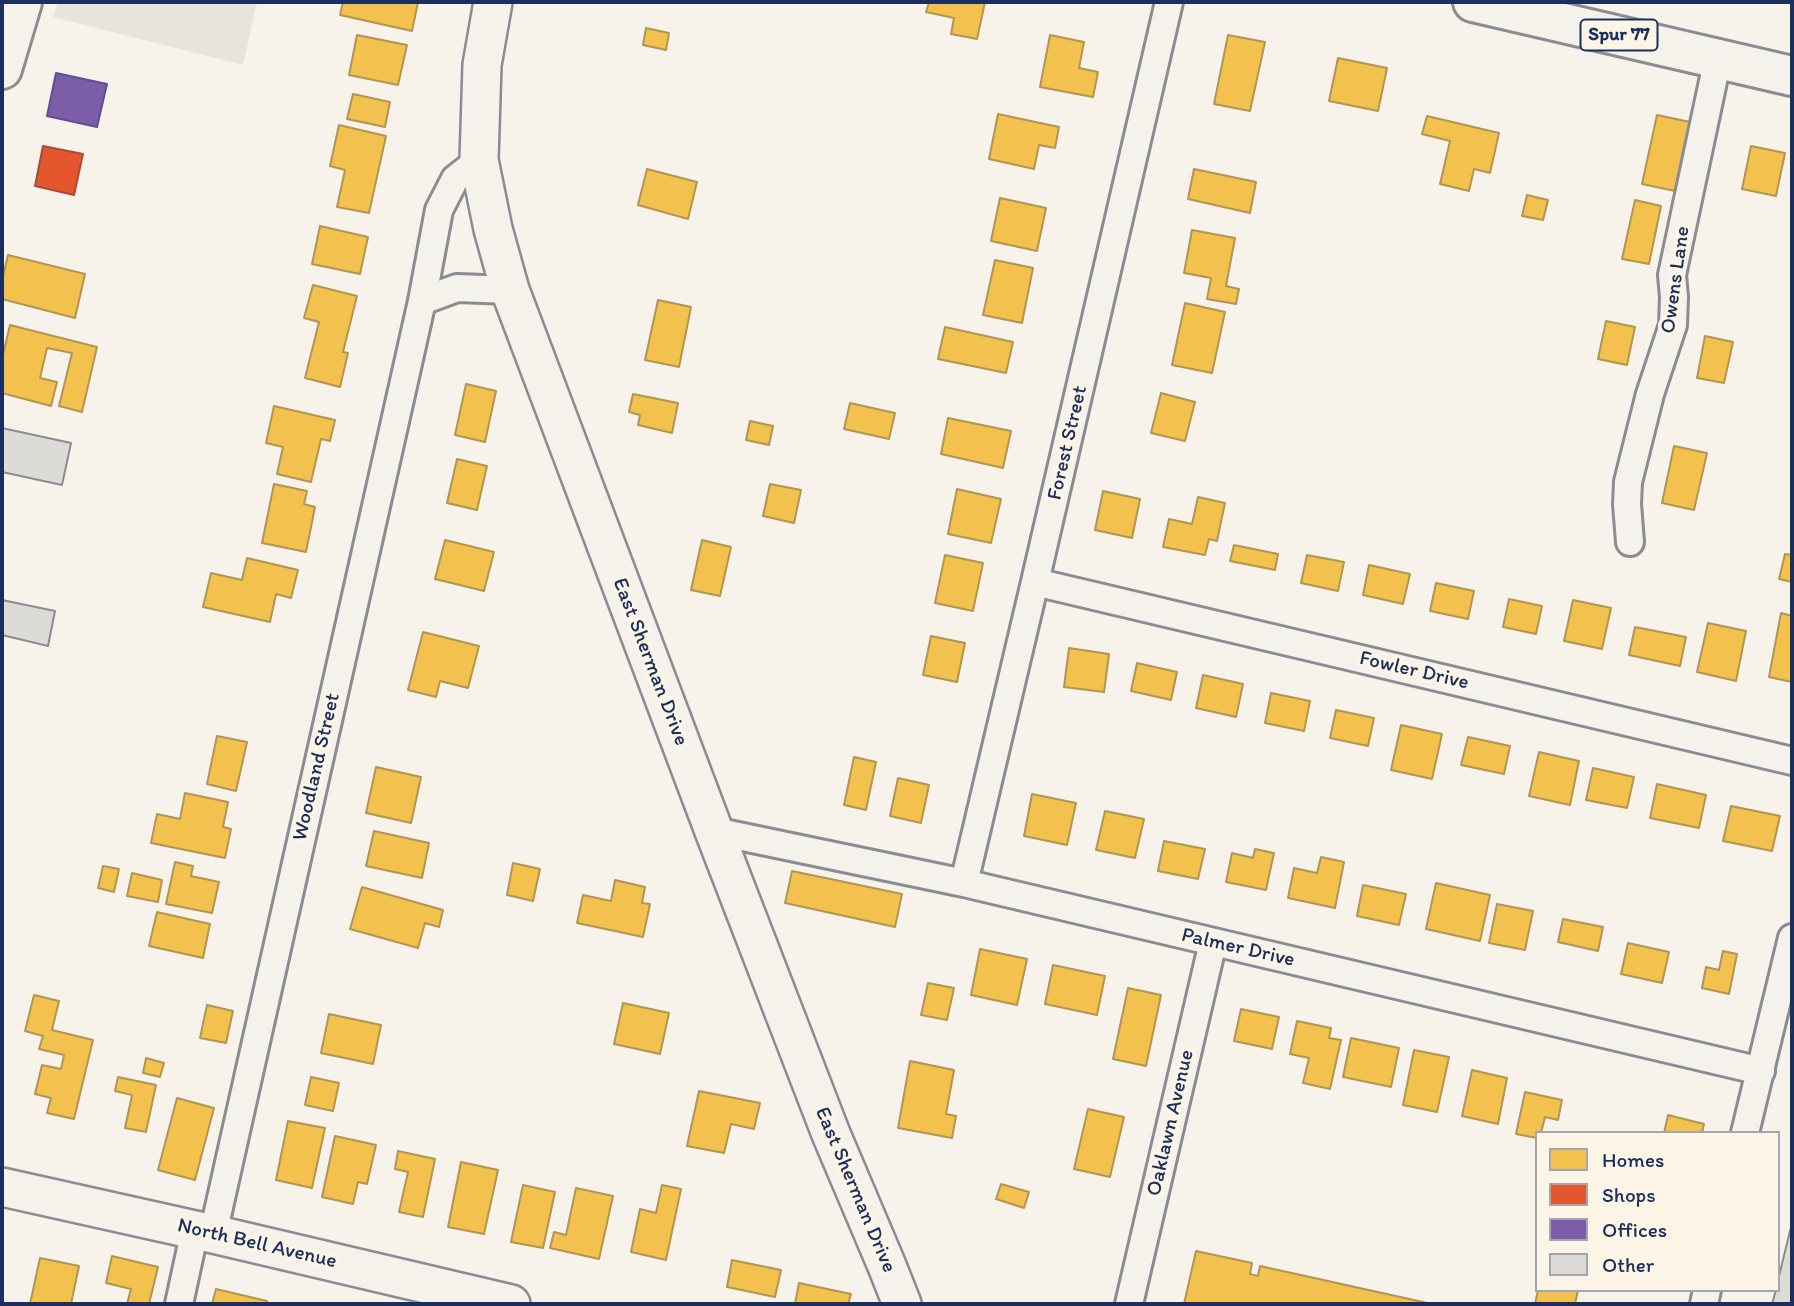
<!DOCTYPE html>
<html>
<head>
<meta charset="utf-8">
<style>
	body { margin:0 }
	#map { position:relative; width:1794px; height:1306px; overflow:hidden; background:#f7f3ea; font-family:Itim,sans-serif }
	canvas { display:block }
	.frame { position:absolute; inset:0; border:4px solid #1b2f5e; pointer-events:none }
	.legend { position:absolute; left:1535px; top:1131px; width:245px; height:161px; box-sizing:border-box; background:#fcf5e5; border:2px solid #a2a6af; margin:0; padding:9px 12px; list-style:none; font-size:21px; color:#1b2f5e }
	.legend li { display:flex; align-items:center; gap:14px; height:35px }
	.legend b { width:35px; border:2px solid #a2a6af }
</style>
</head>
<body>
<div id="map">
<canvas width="1794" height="1306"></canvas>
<div class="frame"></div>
<ul class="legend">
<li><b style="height:19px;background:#f2c14e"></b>Homes</li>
<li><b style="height:19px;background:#e4572e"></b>Shops</li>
<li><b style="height:19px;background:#7b5ea7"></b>Offices</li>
<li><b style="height:19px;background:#dddbd7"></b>Other</li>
</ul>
</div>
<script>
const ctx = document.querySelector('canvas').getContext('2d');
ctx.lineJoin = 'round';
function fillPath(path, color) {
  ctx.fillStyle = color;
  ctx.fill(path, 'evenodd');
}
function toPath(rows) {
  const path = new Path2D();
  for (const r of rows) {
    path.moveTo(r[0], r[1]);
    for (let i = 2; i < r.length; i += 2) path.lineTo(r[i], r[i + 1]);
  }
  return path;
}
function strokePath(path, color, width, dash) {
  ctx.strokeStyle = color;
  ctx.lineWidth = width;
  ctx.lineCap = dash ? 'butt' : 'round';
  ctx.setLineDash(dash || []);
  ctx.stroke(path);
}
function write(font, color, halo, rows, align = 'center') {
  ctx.font = font + ' Itim,sans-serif';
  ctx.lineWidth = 7;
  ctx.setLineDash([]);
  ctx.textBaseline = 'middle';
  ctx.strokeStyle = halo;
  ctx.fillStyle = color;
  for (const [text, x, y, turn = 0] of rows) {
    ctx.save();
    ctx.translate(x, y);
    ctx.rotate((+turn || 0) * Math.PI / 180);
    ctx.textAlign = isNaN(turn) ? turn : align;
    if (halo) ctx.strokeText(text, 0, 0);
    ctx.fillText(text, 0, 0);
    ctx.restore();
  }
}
const built = toPath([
	[58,2,257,2,243,65,53,17]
]);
const homes = toPath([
	[343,2,418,2,412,31,340,15,343,2],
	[929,2,985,2,977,39,951,34,954,18,926,12,929,2],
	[646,28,669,33,666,50,643,45,646,28],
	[357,35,407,45,398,85,349,75,357,35],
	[1050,35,1084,42,1079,68,1098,72,1093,97,1040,87,1050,35],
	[1228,35,1265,42,1250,111,1214,104,1228,35],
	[1338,58,1387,68,1378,111,1329,101,1338,58],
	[353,94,390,102,385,127,347,119,353,94],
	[998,114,1059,127,1055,148,1039,145,1034,169,989,159,998,114],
	[1657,115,1690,122,1675,191,1642,184,1657,115],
	[1427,116,1499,133,1490,173,1474,169,1469,191,1440,184,1450,141,1422,134,1427,116],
	[339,125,386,136,369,213,337,207,345,170,330,166,339,125],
	[1751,146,1785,153,1776,196,1742,189,1751,146],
	[647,169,697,182,688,219,638,205,647,169],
	[1194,169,1256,182,1250,213,1188,199,1194,169],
	[1527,195,1548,200,1543,220,1522,216,1527,195],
	[1000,198,1046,208,1037,251,991,241,1000,198],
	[1635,200,1661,206,1649,264,1622,259,1635,200],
	[320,226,368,237,360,274,312,264,320,226],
	[1192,230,1235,238,1226,286,1239,289,1236,304,1207,299,1211,278,1184,273,1192,230],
	[8,255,85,274,75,318,2,299,2,280,8,255],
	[995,260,1033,268,1022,323,983,315,995,260],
	[313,285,357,296,343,352,348,353,340,387,305,378,319,322,304,318,313,285],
	[658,300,691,307,679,367,645,360,658,300],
	[1185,303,1225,312,1212,373,1172,365,1185,303],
	[1606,321,1635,327,1627,365,1598,359,1606,321],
	[10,325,97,347,82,412,59,406,72,353,47,348,40,378,57,382,51,406,2,393,2,359,10,325],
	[945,327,1013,342,1006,373,938,359,945,327],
	[1705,336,1733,342,1724,383,1697,378,1705,336],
	[466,384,496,391,485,442,455,435,466,384],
	[1161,393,1195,402,1185,441,1151,433,1161,393],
	[633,394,678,403,672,433,638,425,640,415,629,412,633,394],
	[850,403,895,413,889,439,844,429,850,403],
	[274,406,335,420,330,441,321,439,311,482,277,474,283,447,266,443,274,406],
	[948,418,1011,431,1003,468,941,454,948,418],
	[750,421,773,426,769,445,746,440,750,421],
	[1674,446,1707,453,1694,510,1662,503,1674,446],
	[457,459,487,466,477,510,447,503,457,459],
	[274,484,307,491,304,504,315,507,306,552,262,543,274,484],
	[770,484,801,490,794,523,763,516,770,484],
	[957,489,1001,499,991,543,948,534,957,489],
	[1103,491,1140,499,1132,538,1095,530,1103,491],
	[1198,497,1225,503,1217,541,1209,539,1205,555,1163,547,1169,519,1192,524,1198,497],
	[445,540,494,552,484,591,435,579,445,540],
	[702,540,731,547,720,596,691,590,702,540],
	[1234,545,1278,554,1275,570,1230,561,1234,545],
	[1785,554,1792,555,1792,582,1779,579,1785,554],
	[945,555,983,563,973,611,935,603,945,555],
	[1307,555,1344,562,1338,591,1301,583,1307,555],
	[247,558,298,570,291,598,276,594,270,622,203,607,211,573,242,580,247,558],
	[1369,565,1410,574,1403,604,1363,595,1369,565],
	[1436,583,1474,591,1468,619,1430,611,1436,583],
	[1509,599,1542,606,1536,634,1503,627,1509,599],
	[1573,600,1611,608,1602,649,1564,641,1573,600],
	[1781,613,1792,616,1792,682,1769,677,1781,613],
	[1708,623,1746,631,1736,681,1697,672,1708,623],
	[1635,627,1686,637,1680,666,1629,655,1635,627],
	[423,632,479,646,468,688,440,681,436,697,408,690,423,632],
	[931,636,965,643,957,682,923,675,931,636],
	[1069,648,1109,654,1104,692,1064,687,1069,648],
	[1137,663,1177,672,1171,700,1131,691,1137,663],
	[1203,675,1243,684,1236,717,1196,708,1203,675],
	[1271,693,1310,701,1304,731,1265,723,1271,693],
	[1336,710,1374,718,1368,746,1330,738,1336,710],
	[1401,725,1442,734,1432,779,1391,770,1401,725],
	[217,736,247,742,236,791,207,784,217,736],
	[1468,737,1510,746,1504,774,1461,765,1468,737],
	[1539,752,1579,761,1570,805,1529,796,1539,752],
	[854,757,876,762,866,810,844,805,854,757],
	[376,767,421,777,411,823,366,813,376,767],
	[1593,768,1634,777,1627,808,1586,800,1593,768],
	[898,778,929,785,921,823,890,816,898,778],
	[1657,784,1706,795,1699,828,1650,818,1657,784],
	[185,793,228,802,223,827,231,829,225,858,151,843,157,814,180,819,185,793],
	[1032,794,1076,803,1067,845,1024,836,1032,794],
	[1731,806,1780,816,1772,851,1723,841,1731,806],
	[1105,811,1144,819,1135,858,1096,850,1105,811],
	[374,831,429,843,422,878,366,866,374,831],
	[1164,841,1205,849,1198,879,1158,871,1164,841],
	[1255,849,1274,853,1266,890,1226,882,1232,853,1253,858,1255,849],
	[1321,857,1344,862,1335,908,1288,898,1294,868,1317,873,1321,857],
	[175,862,193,866,191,876,219,882,212,913,166,904,175,862],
	[513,863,540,869,533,901,507,895,513,863],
	[103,866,119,869,114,892,98,888,103,866],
	[792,871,902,894,895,927,785,903,792,871],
	[132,873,162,880,158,902,127,896,132,873],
	[615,880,645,887,642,903,650,904,643,937,577,923,583,895,611,901,615,880],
	[1436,883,1490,895,1480,941,1426,929,1436,883],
	[1363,885,1406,894,1399,925,1357,916,1363,885],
	[362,887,443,910,439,927,425,923,418,948,350,929,362,887],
	[1497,904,1533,911,1525,950,1489,943,1497,904],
	[157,912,210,924,203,958,149,946,157,912],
	[1563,919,1603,927,1598,951,1558,942,1563,919],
	[1628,943,1669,952,1662,983,1621,974,1628,943],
	[980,949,1027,959,1017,1005,971,995,980,949],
	[1723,951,1737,954,1729,994,1702,988,1706,967,1719,970,1723,951],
	[1053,965,1105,976,1097,1015,1045,1004,1053,965],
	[928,983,954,988,947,1020,921,1015,928,983],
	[1128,988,1161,995,1146,1066,1113,1059,1128,988],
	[34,995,59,1001,52,1030,93,1040,74,1119,47,1113,51,1098,35,1094,42,1065,61,1069,64,1055,39,1049,43,1036,25,1031,34,995],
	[623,1003,669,1013,660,1054,614,1044,623,1003],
	[207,1005,233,1011,226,1043,200,1038,207,1005],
	[1241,1009,1279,1017,1272,1049,1234,1041,1241,1009],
	[329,1014,381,1025,373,1064,321,1053,329,1014],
	[1297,1021,1331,1028,1329,1038,1341,1040,1330,1089,1303,1083,1309,1058,1290,1054,1297,1021],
	[1351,1038,1399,1048,1391,1087,1343,1077,1351,1038],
	[1414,1050,1449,1057,1437,1112,1403,1105,1414,1050],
	[146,1058,164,1063,160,1077,143,1073,146,1058],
	[910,1061,954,1070,946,1114,956,1116,952,1138,898,1128,910,1061],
	[1472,1070,1507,1078,1498,1124,1462,1116,1472,1070],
	[118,1077,156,1085,146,1132,125,1128,132,1095,115,1091,118,1077],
	[311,1077,339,1083,333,1111,305,1105,311,1077],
	[699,1091,760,1103,754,1129,731,1124,724,1153,687,1146,699,1091],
	[1525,1092,1562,1100,1558,1120,1545,1117,1541,1133,1537,1133,1537,1138,1516,1134,1525,1092],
	[177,1098,214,1108,195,1180,158,1170,177,1098],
	[1088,1109,1124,1117,1110,1177,1074,1169,1088,1109],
	[1668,1115,1704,1124,1702,1133,1664,1133,1668,1115],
	[288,1121,325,1128,312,1188,276,1180,288,1121],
	[335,1136,376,1145,367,1184,358,1182,353,1204,322,1197,335,1136],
	[398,1151,435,1159,423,1217,399,1212,408,1172,395,1169,398,1151],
	[461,1162,498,1170,484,1234,448,1227,461,1162],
	[1001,1184,1029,1192,1024,1208,996,1199,1001,1184],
	[523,1185,555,1192,543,1248,511,1242,523,1185],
	[662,1185,681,1189,666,1260,631,1252,640,1209,656,1213,662,1185],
	[576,1188,613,1196,599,1259,550,1248,554,1232,566,1235,576,1188],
	[1196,1251,1252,1263,1250,1274,1258,1276,1260,1266,1432,1304,1184,1304,1196,1251],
	[112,1256,158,1267,149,1304,127,1304,131,1289,106,1283,112,1256],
	[40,1258,79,1266,71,1304,30,1304,40,1258],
	[732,1260,781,1270,775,1297,727,1287,732,1260],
	[799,1283,851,1294,848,1304,795,1304,799,1283],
	[216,1289,267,1301,267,1304,212,1304,216,1289],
	[1538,1290,1578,1290,1575,1304,1535,1304,1538,1290]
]);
const shops = toPath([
	[43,146,83,154,74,195,35,186,43,146]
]);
const offices = toPath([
	[56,73,107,84,97,127,47,116,56,73]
]);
const building = toPath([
	[2,428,71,443,62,485,2,472,2,428],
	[2,600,55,611,48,646,2,635,2,600],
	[1792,1223,1792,1304,1772,1304,1776,1290,1778,1290,1778,1280,1792,1223]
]);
const minor = toPath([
	[422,301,457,288,510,290],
	[1630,542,1627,504,1628,482,1650,394,1673,325,1674,297,1672,275,1718,58],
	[1035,582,1792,761],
	[714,831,964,883,1761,1071],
	[964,883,1035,582,1169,2],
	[1745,1133,1792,938],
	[213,1234,422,301,439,210,455,179,479,160],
	[179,1304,195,1230],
	[1129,1304,1213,942],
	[1704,1304,1707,1290]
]);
const secondary = toPath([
	[493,2,482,65,479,160,493,229,510,290,714,831,831,1134,887,1266,902,1304],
	[2,1187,213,1234,511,1304]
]);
const primary = toPath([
	[1473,2,1792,76],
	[2,69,22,2]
]);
const shields = [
	[1619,35,77]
];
const shieldNames = [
	["Spur 77",1619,35]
];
const streetNames = [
	["Owens Lane",1676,280,-82],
	["Forest Street",1068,443,-77],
	["East Sherman Drive",650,662,69],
	["Fowler Drive",1414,671,13],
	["Woodland Street",317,767,-77],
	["Palmer Drive",1238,948,13],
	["Oaklawn Avenue",1171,1123,-77],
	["East Sherman Drive",855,1190,67],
	["North Bell Avenue",257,1244,13]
];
fillPath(built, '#e8e4dd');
fillPath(homes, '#f2c14e');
strokePath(homes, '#b29553', 2);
fillPath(shops, '#e4572e');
strokePath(shops, '#a84b3c', 2);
fillPath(offices, '#7b5ea7');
strokePath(offices, '#5e5091', 2);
fillPath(building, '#dddbd7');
strokePath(building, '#8a8c91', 2);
strokePath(minor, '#8a8c91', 32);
strokePath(secondary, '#8a8c91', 42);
strokePath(primary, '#8a8c91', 44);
strokePath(minor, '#f5f2ec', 26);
strokePath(secondary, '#f5f2ec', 37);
strokePath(primary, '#f5f2ec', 38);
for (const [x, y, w] of shields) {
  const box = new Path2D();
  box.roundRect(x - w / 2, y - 15.5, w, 31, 5);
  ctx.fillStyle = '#fcf5e5';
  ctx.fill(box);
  strokePath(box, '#1b2f5e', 2);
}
write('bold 19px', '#1b2f5e', null, shieldNames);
write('21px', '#1b2f5e', '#fcf5e5', streetNames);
</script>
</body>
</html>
